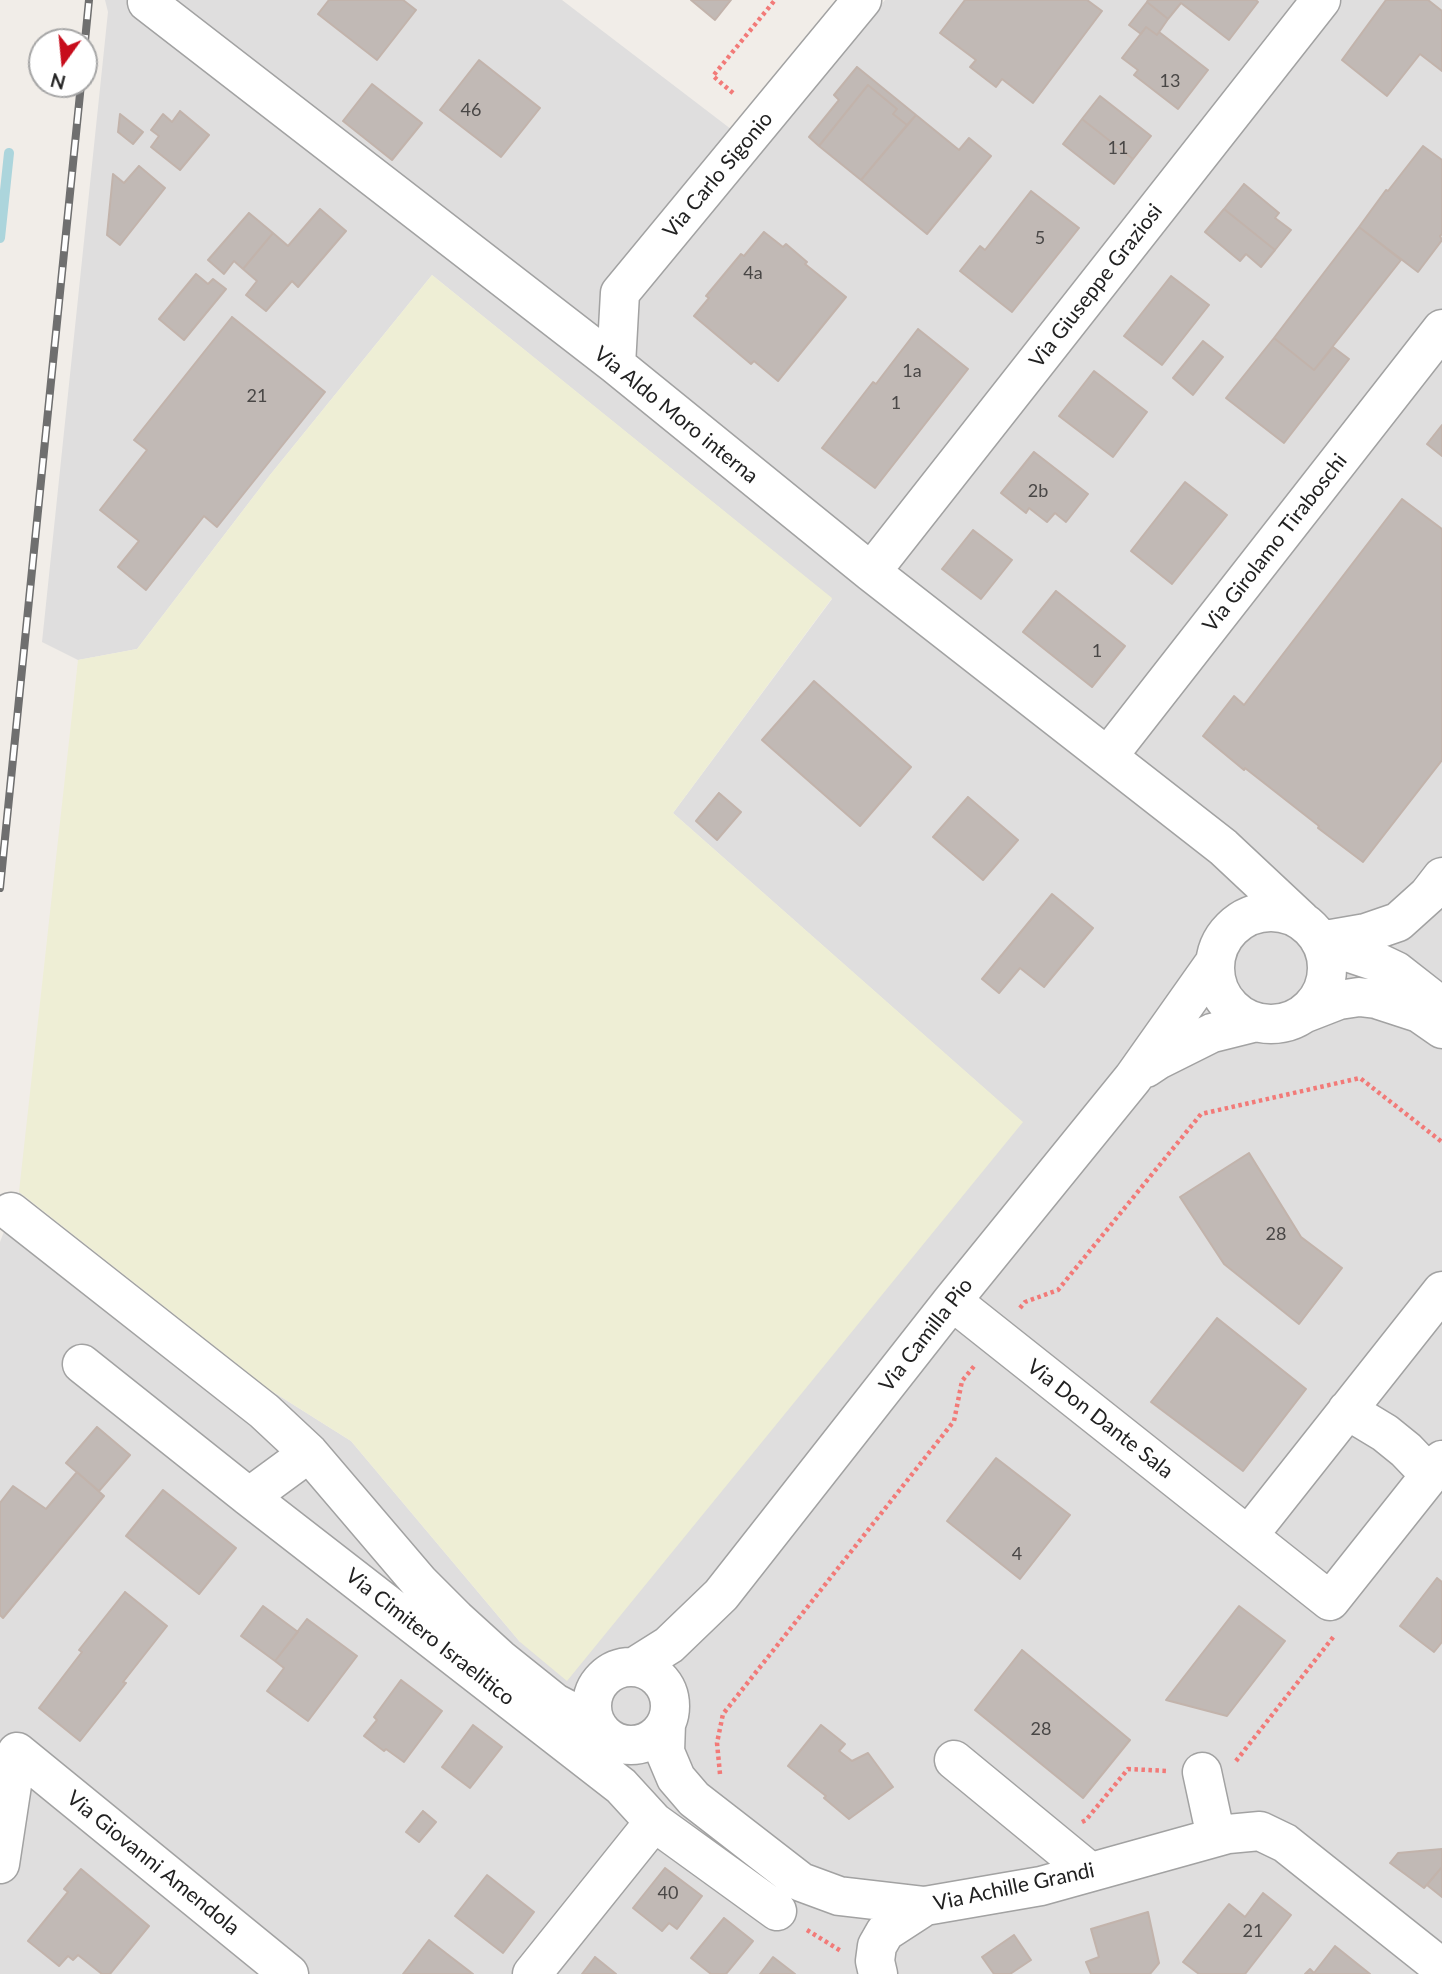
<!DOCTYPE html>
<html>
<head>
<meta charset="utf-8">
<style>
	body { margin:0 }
	#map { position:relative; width:1442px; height:1974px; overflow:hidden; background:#f1ede8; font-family:Lato,sans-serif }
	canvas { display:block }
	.north { position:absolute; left:28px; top:28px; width:70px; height:70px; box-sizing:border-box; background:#fff; border:2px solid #a6a6a6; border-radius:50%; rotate:195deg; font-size:19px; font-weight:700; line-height:28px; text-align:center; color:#212121 }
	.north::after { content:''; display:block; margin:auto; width:24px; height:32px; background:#c70c1b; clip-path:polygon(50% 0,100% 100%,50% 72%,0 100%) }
</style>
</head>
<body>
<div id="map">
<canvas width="1442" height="1974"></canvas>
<div class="north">N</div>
</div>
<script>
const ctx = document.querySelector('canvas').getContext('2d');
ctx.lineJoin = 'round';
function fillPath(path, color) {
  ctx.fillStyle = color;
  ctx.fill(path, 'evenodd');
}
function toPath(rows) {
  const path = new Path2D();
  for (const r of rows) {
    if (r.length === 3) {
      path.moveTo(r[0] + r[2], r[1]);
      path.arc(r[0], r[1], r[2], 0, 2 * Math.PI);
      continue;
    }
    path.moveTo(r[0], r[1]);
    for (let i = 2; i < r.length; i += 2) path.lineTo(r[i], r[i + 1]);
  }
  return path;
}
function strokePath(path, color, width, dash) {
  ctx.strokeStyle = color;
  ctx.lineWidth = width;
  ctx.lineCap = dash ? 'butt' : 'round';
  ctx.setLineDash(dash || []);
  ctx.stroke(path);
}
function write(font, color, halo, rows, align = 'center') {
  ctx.font = font + ' Lato,sans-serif';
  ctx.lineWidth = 5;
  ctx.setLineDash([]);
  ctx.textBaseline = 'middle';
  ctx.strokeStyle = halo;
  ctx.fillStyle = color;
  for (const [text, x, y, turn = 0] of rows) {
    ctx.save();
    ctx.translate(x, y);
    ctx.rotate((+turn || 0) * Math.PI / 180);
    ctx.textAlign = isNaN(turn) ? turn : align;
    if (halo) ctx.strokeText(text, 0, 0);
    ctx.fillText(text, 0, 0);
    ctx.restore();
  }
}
const residential = toPath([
	[105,0,562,0,761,152,885,0,1442,0,1442,1974,0,1974,0,1242,19,1192,270,1390,351,1441,520,1642,1022,1122,673,813,832,599,432,275,270,475,137,649,78,660,42,642,108,12]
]);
const farmland = toPath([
	[432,275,832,598,673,813,1023,1122,567,1681,520,1642,351,1441,270,1390,19,1192,78,660,137,649,270,475]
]);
const stream = toPath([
	[0,238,9,153]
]);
const building = toPath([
	[329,0,403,0,416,10,377,60,318,14,329,0],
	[691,0,731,0,715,20,691,0],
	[965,0,1087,0,1102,11,1033,103,1002,79,996,87,970,67,976,60,940,33,965,0],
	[1148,0,1256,0,1258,2,1229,40,1181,3,1168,19,1147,2,1148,0],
	[1386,0,1428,0,1442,11,1442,71,1420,54,1387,96,1342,60,1386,0],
	[1147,2,1168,19,1157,35,1146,27,1141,34,1129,25,1147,2],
	[1146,27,1157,35,1159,32,1208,70,1178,109,1134,75,1138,70,1122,58,1146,27],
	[479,60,540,108,501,157,440,110,479,60],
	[857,67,916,115,907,125,893,114,897,109,868,85,819,146,809,137,839,100,834,95,857,67],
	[372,84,422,123,392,160,343,121,372,84],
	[868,85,897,109,893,114,907,125,861,180,819,146,868,85],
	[1100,96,1151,136,1133,159,1082,119,1100,96],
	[180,111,209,135,180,170,151,147,159,136,151,130,163,114,172,122,180,111],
	[120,114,143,132,133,144,118,132,120,114],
	[916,115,959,150,969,138,991,156,927,234,861,180,916,115],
	[1082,119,1133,159,1114,184,1063,144,1082,119],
	[1423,146,1442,160,1442,234,1440,236,1442,240,1418,272,1359,227,1386,190,1388,191,1423,146],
	[139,166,165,188,120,245,107,235,113,174,124,183,139,166],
	[1244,184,1279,213,1275,218,1291,230,1275,250,1224,209,1244,184],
	[1031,191,1079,228,1012,312,960,271,980,246,985,250,1031,191],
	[320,209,346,231,298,287,292,281,266,311,246,295,257,281,243,269,273,233,288,246,320,209],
	[1224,209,1275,250,1261,267,1246,254,1240,261,1205,232,1224,209],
	[249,213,273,233,243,269,234,261,224,274,208,260,249,213],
	[1359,227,1401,260,1314,370,1274,338,1359,227],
	[764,232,783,247,786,244,807,262,805,264,846,297,778,381,754,361,751,364,694,316,709,298,706,296,741,254,744,256,764,232],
	[196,274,208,284,213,279,226,289,184,340,159,319,196,274],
	[1171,276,1209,305,1162,365,1124,336,1171,276],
	[232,317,325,392,217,527,204,516,146,590,118,567,139,541,100,510,147,450,134,440,232,317],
	[918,329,968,369,875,488,822,448,873,382,876,384,918,329],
	[1274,338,1314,370,1333,347,1349,359,1284,443,1226,398,1274,338],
	[1203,341,1223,357,1193,395,1173,378,1203,341],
	[1094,371,1147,412,1113,457,1059,416,1094,371],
	[1442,425,1442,456,1427,444,1442,425],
	[1034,452,1088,494,1066,522,1055,513,1047,522,1029,508,1026,513,1001,493,1034,452],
	[1185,482,1227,515,1172,584,1131,551,1185,482],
	[1402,499,1442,529,1442,760,1363,862,1318,828,1319,826,1245,768,1244,770,1203,736,1234,696,1244,705,1402,499],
	[973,530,1012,560,981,599,942,569,973,530],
	[1056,591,1125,646,1092,687,1023,632,1056,591],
	[814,681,911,767,860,826,762,740,814,681],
	[719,793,741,812,717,840,696,821,719,793],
	[968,797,1018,840,983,880,933,837,968,797],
	[1052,894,1093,928,1044,987,1020,968,999,993,982,979,1052,894],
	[1249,1153,1301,1237,1342,1268,1299,1324,1224,1264,1180,1197,1249,1153],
	[1217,1318,1306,1389,1243,1471,1151,1402,1217,1318],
	[97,1427,130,1455,99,1491,66,1463,97,1427],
	[996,1458,1070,1515,1020,1579,947,1521,996,1458],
	[77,1472,104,1496,3,1618,0,1615,0,1503,13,1486,46,1509,77,1472],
	[163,1490,236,1548,199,1594,126,1536,163,1490],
	[1437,1578,1442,1582,1442,1642,1434,1652,1400,1626,1437,1578],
	[125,1592,167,1626,123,1682,126,1683,80,1741,39,1708,82,1652,79,1650,125,1592],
	[263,1606,298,1632,275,1661,241,1636,263,1606],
	[1239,1606,1285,1641,1227,1716,1166,1700,1239,1606],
	[307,1619,357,1656,308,1721,267,1691,284,1668,275,1661,307,1619],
	[1022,1650,1130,1740,1083,1798,975,1710,1022,1650],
	[401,1680,442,1711,404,1762,386,1749,384,1751,364,1736,377,1720,374,1717,401,1680],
	[473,1725,502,1747,470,1788,442,1767,473,1725],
	[821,1725,845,1744,839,1751,852,1761,868,1753,893,1787,849,1819,824,1798,826,1796,788,1766,821,1725],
	[423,1811,436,1822,419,1842,406,1832,423,1811],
	[1442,1849,1442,1867,1424,1888,1390,1863,1398,1853,1442,1849],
	[1442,1867,1442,1897,1427,1885,1442,1867],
	[665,1868,702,1896,677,1929,669,1923,662,1931,633,1908,665,1868],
	[81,1869,149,1926,110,1974,102,1974,78,1955,73,1960,68,1956,59,1966,28,1941,68,1892,64,1889,81,1869],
	[487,1875,534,1912,503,1953,455,1916,487,1875],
	[1263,1893,1291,1915,1245,1974,1199,1974,1183,1962,1229,1904,1245,1917,1263,1893],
	[1148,1912,1159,1963,1150,1974,1091,1974,1086,1962,1099,1957,1091,1929,1148,1912],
	[724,1918,753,1941,726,1974,711,1974,691,1958,724,1918],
	[1014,1935,1031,1960,1010,1974,994,1974,982,1957,1014,1935],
	[429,1940,434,1944,473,1974,403,1974,429,1940],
	[1335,1946,1370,1974,1305,1974,1310,1969,1314,1973,1335,1946],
	[595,1957,616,1974,582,1974,595,1957],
	[773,1957,795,1974,760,1974,773,1957]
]);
const path = toPath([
	[733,93,713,76,775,0],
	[1020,1308,1025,1302,1058,1290,1201,1114,1360,1078,1442,1142],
	[1236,1761,1334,1636],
	[720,1774,717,1743,723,1714,954,1421,962,1381,975,1365],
	[1082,1822,1086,1820,1128,1769,1168,1771],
	[807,1930,841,1951]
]);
const minor = toPath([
	[147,2,616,365,871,572,1223,847,1301,920],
	[616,365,620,293,862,0],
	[871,572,1321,0],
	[1108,756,1442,329],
	[1271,968,56],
	[1320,941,1366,933,1398,922,1428,895,1442,877],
	[1323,947,1350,953,1377,962,1396,971,1442,1007],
	[1303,1014,1339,1000,1359,997,1376,999,1419,1013,1442,1029],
	[1146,1068,1158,1060,1212,1033,1256,1022],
	[11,1212,264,1411,309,1453,420,1583,456,1619,500,1659,555,1703,597,1725],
	[952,1301,1330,1601,1442,1460],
	[82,1364,249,1497,621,1786,654,1822,777,1911],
	[1347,1410,1385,1433,1406,1450,1430,1475],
	[249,1497,309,1453],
	[1248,1536,1442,1291],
	[634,1667,669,1645,721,1595,952,1301,1133,1078,1215,962],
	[631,1706,39],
	[666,1723,665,1752,676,1778,694,1799,801,1882,839,1896,925,1906,1041,1886,1228,1834,1260,1831,1285,1843,1442,1968],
	[17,1752,289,1974],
	[954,1760,1090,1872],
	[1202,1772,1216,1837],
	[0,1864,17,1752],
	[532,1974,654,1822],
	[878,1974,875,1961,877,1946,885,1932,925,1906]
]);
const rail = toPath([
	[84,51,89,0],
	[0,888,81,84]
]);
const numberNames = [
	["13",1170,81],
	["46",471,110],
	["11",1118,148],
	["5",1040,238],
	["4a",753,273],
	["1a",912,371],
	["21",257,396],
	["1",896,403],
	["2b",1038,491],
	["1",1097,651],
	["28",1276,1234],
	["4",1017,1554],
	["28",1041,1729],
	["40",668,1893],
	["21",1253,1931]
];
const streetNames = [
	["Via Carlo Sigonio",718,175,-50],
	["Via Giuseppe Graziosi",1096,286,-52],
	["Via Aldo Moro interna",676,415,39],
	["Via Girolamo Tiraboschi",1275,543,-52],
	["Via Camilla Pio",926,1335,-52],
	["Via Don Dante Sala",1100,1419,38],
	["Via Cimitero Israelitico",430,1637,38],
	["Via Giovanni Amendola",153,1863,39],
	["Via Achille Grandi",1014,1887,-12]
];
fillPath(residential, '#dfdede');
fillPath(farmland, '#eeeed5');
strokePath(stream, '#acd5dc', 10);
fillPath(building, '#c1b9b5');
strokePath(building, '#c2b3ab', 2);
strokePath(minor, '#a2a2a2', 41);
strokePath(path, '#f27a78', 4.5, [3.5, 3.5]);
strokePath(minor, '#fff', 38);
strokePath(rail, '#6f6f6f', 8);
strokePath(rail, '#fff', 5, [16]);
write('18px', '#494746', null, numberNames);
write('21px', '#212121', '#fff', streetNames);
</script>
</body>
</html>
